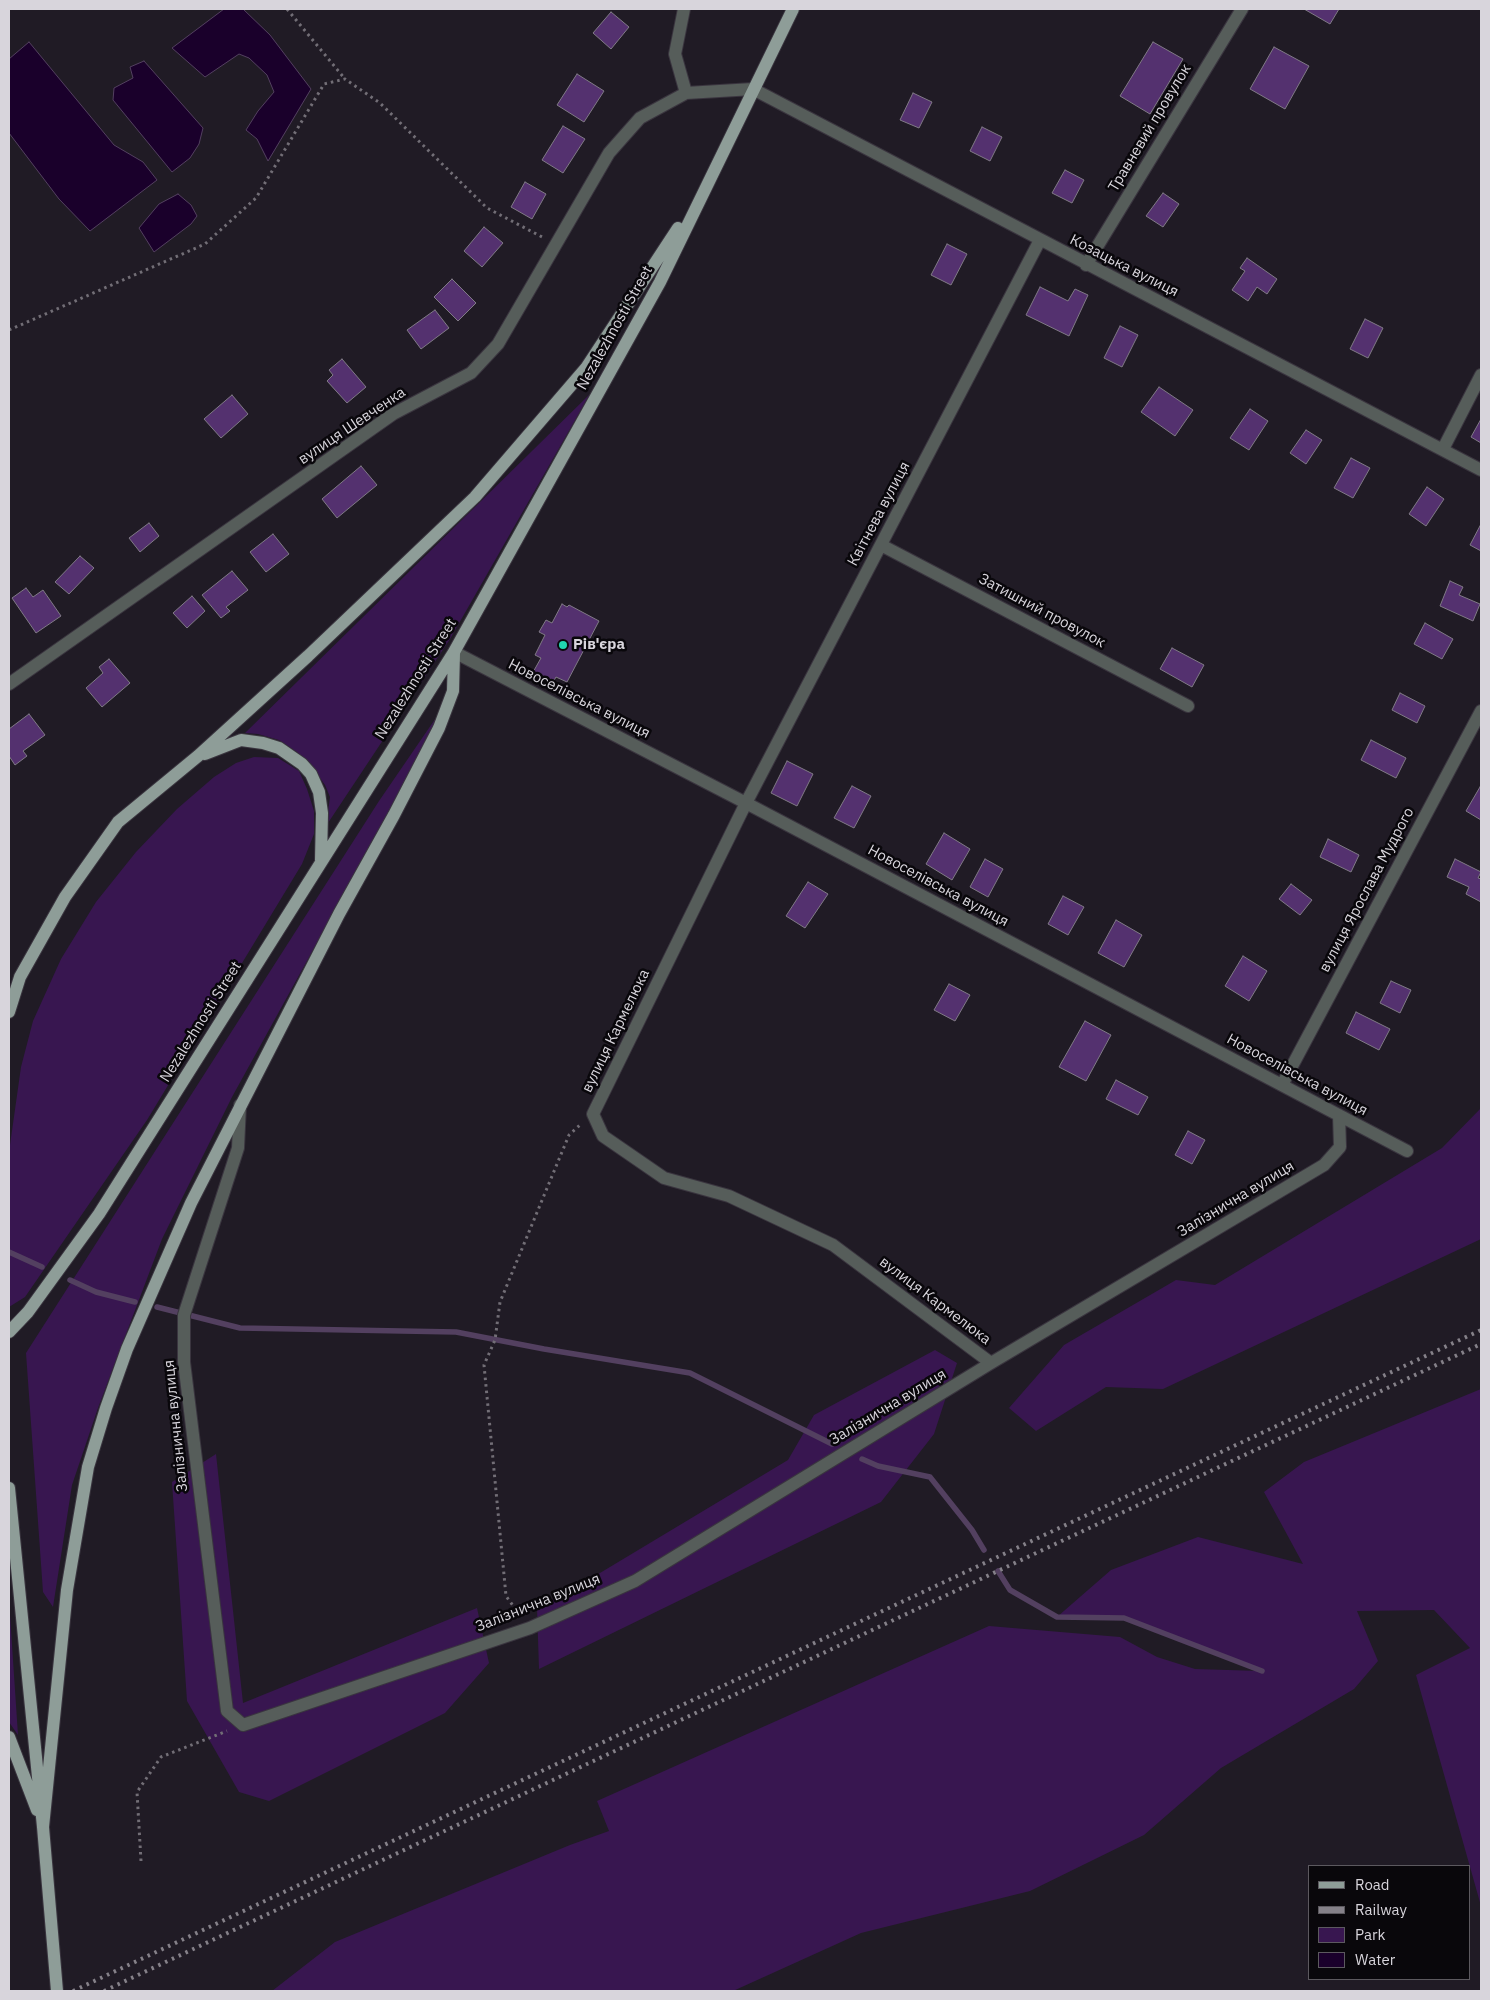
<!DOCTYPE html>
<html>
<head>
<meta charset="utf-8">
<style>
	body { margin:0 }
	#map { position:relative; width:1490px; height:2000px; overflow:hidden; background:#201b25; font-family:"IBM Plex Sans",sans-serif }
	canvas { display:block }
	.frame { position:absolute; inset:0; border:10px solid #d8d5dc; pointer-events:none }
	.legend { position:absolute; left:1308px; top:1865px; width:162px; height:115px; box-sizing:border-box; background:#09070b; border:1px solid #5c595f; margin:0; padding:6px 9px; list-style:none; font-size:15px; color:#d8d5dc }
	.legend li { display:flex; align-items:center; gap:10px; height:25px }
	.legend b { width:25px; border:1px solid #5c595f }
</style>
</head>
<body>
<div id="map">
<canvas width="1490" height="2000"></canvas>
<div class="frame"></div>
<ul class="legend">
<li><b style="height:6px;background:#8e9d98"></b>Road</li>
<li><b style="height:6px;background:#858189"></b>Railway</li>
<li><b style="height:14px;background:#381650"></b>Park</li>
<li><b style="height:14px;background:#1a002b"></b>Water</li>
</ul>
</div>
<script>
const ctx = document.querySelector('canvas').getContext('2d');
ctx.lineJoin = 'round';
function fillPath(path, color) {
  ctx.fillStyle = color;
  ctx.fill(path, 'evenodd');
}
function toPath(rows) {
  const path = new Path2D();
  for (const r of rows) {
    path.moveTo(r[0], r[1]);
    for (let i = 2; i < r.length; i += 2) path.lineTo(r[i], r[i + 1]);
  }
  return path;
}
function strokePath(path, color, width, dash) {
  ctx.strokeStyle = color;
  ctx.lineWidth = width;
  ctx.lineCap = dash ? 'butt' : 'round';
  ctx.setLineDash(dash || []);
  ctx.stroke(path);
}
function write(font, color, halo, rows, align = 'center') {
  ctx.font = font + ' "IBM Plex Sans",sans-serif';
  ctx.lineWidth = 5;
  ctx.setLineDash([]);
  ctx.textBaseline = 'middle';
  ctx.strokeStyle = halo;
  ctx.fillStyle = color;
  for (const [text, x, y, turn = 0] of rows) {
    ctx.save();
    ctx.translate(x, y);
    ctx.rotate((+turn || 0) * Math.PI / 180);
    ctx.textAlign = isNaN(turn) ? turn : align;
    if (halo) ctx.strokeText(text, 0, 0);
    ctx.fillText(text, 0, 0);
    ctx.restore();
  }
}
const green = toPath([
	[590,394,450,639,326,826,330,797,325,785,312,767,297,752,279,740,258,734,245,733],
	[442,709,384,821,232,1097,162,1239,98,1408,72,1485,53,1607,43,1592,26,1353,379,801],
	[254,757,278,758,299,771,307,789,314,811,314,834,302,864,147,1120,25,1297,9,1307,9,1152,21,1067,33,1021,61,959,96,902,136,852,177,809,214,777,236,763],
	[1481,1108,1481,1239,1163,1389,1106,1387,1036,1431,1009,1408,1064,1345,1176,1280,1215,1285,1442,1148],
	[935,1350,957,1363,934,1434,881,1502,539,1669,537,1608,580,1585,788,1460,814,1415],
	[1481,1389,1481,1906,1416,1675,1470,1648,1434,1610,1357,1611,1378,1661,1354,1689,1221,1768,1144,1835,1030,1891,861,1933,733,1991,272,1991,335,1942,570,1845,609,1831,597,1801,989,1626,1120,1637,1157,1657,1195,1669,1260,1671,1124,1618,1057,1617,1111,1570,1198,1537,1303,1564,1264,1492,1304,1462],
	[216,1454,243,1703,477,1608,489,1663,445,1713,269,1801,239,1792,187,1701,172,1482],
	[9,1600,18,1735,9,1722]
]);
const water = toPath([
	[224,9,243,9,270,35,311,89,268,161,257,139,246,130,258,111,274,92,267,75,249,58,239,54,205,77,172,48,224,9],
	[29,42,114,145,143,162,157,180,90,231,59,199,9,133,9,59,29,42],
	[144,61,203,128,199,144,190,158,172,172,113,100,114,88,133,78,130,67,144,61],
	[178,194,191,205,197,216,191,224,154,252,139,228,159,204,178,194]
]);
const stream = toPath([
	[9,1252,42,1267],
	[70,1280,96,1292,135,1302],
	[157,1307,240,1328,456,1332,544,1349,690,1373,832,1444],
	[862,1459,878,1466,930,1477,972,1530,984,1550],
	[998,1571,1010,1590,1057,1617,1124,1618,1262,1671]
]);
const building = toPath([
	[1304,9,1339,9,1330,24,1304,9],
	[611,12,629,27,611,49,593,33,611,12],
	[1153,42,1183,59,1150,114,1120,96,1153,42],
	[1274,47,1309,66,1285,109,1250,89,1274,47],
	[577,74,604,91,584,122,557,105,577,74],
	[913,93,932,102,919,128,900,120,913,93],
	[563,126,585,139,563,173,542,160,563,126],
	[982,127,1002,137,990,161,970,151,982,127],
	[1065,170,1084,180,1072,203,1052,193,1065,170],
	[525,182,546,194,532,219,511,207,525,182],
	[1163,193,1179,204,1163,227,1146,216,1163,193],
	[484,227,503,243,482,267,464,251,484,227],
	[947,244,967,254,951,285,931,275,947,244],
	[1247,258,1277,279,1267,294,1257,287,1248,301,1232,290,1245,271,1240,268,1247,258],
	[452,279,476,303,458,321,434,297,452,279],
	[1040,287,1068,301,1075,289,1088,295,1069,336,1026,315,1040,287],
	[435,310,449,328,421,349,407,330,435,310],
	[1365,319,1383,328,1368,358,1350,349,1365,319],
	[1120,326,1138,335,1122,367,1104,358,1120,326],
	[342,359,366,387,347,403,327,381,333,375,329,370,342,359],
	[1159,387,1193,410,1175,436,1141,412,1159,387],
	[232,395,248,414,221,438,204,419,232,395],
	[1250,409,1268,421,1249,450,1230,438,1250,409],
	[1481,419,1481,443,1471,437,1481,419],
	[1306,430,1322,440,1306,464,1290,453,1306,430],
	[1351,458,1370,468,1353,498,1334,488,1351,458],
	[361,466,377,485,337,518,322,499,361,466],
	[1427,487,1444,499,1426,526,1409,514,1427,487],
	[149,523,159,536,140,552,129,538,149,523],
	[1481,524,1481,551,1470,545,1481,524],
	[273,534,289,554,266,572,250,552,273,534],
	[80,556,94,568,69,594,55,582,80,556],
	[232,571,248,590,226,607,230,611,221,618,202,595,232,571],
	[1450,581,1463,587,1459,595,1480,604,1473,621,1440,606,1450,581],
	[26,588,33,597,43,590,61,616,36,633,12,598,26,588],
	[192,596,205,611,187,628,173,613,192,596],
	[562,604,567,607,569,605,599,621,567,682,556,677,552,684,532,674,541,658,535,655,545,635,539,632,546,620,552,623,562,604],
	[1425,623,1453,639,1442,659,1414,644,1425,623],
	[1172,648,1204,665,1192,687,1160,669,1172,648],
	[109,659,130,683,102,707,86,688,103,673,99,667,109,659],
	[1400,693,1425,706,1417,723,1392,710,1400,693],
	[29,714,45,735,23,751,27,756,15,765,9,756,9,729,29,714],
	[1371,740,1406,758,1396,778,1361,760,1371,740],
	[787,761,813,774,797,806,771,793,787,761],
	[852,786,871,796,854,828,834,818,852,786],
	[1480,787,1481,788,1481,820,1466,811,1480,787],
	[944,833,970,849,952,880,926,864,944,833],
	[1328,839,1359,855,1351,872,1320,857,1328,839],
	[985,859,1003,869,988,897,970,887,985,859],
	[1455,859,1481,872,1478,878,1481,879,1481,902,1466,894,1469,887,1447,877,1455,859],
	[808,882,828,894,805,928,786,916,808,882],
	[1291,884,1312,900,1300,915,1279,899,1291,884],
	[1063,896,1084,907,1068,935,1048,924,1063,896],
	[1116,920,1142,935,1124,967,1098,953,1116,920],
	[1243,956,1267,971,1249,1001,1225,986,1243,956],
	[1391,981,1411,990,1400,1013,1380,1003,1391,981],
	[949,984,970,995,955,1021,934,1010,949,984],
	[1356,1012,1390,1029,1379,1050,1346,1033,1356,1012],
	[1085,1021,1111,1035,1086,1081,1059,1067,1085,1021],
	[1116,1080,1148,1097,1138,1115,1106,1099,1116,1080],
	[1188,1131,1205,1140,1192,1164,1175,1155,1188,1131]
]);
const path = toPath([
	[287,9,345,79],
	[9,330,205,244,256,198,324,84,345,79,380,103,487,208,544,238],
	[520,1615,506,1596,484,1365,495,1340,500,1302,569,1135,581,1124],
	[141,1861,137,1792,161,1757,227,1731]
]);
const minor = toPath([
	[684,9,675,54,686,93],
	[1086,265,1242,9],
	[1443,449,1481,375],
	[881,545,1188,706],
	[454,652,746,803,1407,1151],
	[9,684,393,414,471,373,498,344,609,153,640,118,686,93,753,89,1481,470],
	[1282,1085,1481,711],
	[240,1105,238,1148,184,1315,184,1362,227,1711,243,1725,530,1628,635,1581,991,1363,1324,1165,1340,1147,1339,1115],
	[991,1363,833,1245,729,1196,664,1178,603,1136,593,1114,746,803,1040,240]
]);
const primary = toPath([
	[205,754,241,740,263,743,279,748,302,764,311,774,319,792,322,813,321,860],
	[9,1012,20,977,65,897,118,822,198,756,308,656,475,497,586,368,678,228],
	[9,1332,28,1312,99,1214,454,652,660,282,793,9],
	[9,1488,43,1827,57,1991],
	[9,1737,37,1810],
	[43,1827,67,1590,88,1467,106,1408,127,1349,191,1203,339,914,394,815,439,728,453,691,454,653]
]);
const rail = toPath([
	[73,1991,1481,1330],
	[104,1991,1481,1344]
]);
const markers = [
	[563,645,5,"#20d5b0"]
];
const streetNames = [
	["Травневий провулок",1150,128,-59],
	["Козацька вулиця",1124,266,27],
	["Nezalezhnosti Street",615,328,-61],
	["вулиця Шевченка",352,426,-34],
	["Квітнева вулиця",879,514,-62],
	["Затишний провулок",1042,611,28],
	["Nezalezhnosti Street",416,679,-58],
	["Новоселівська вулиця",579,699,27],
	["Новоселівська вулиця",938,886,28],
	["вулиця Ярослава Мудрого",1367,890,-62],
	["Nezalezhnosti Street",201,1022,-58],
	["вулиця Кармелюка",616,1031,-64],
	["Новоселівська вулиця",1297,1075,28],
	["Залізнична вулиця",1236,1199,-31],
	["вулиця Кармелюка",935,1301,37],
	["Залізнична вулиця",888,1407,-31],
	["Залізнична вулиця",176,1426,-96],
	["Залізнична вулиця",538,1603,-22]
];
const poiNames = [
	["Рів'єра",573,645]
];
fillPath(green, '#381650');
fillPath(water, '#1a002b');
strokePath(water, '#534060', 1);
strokePath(stream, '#534060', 5.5);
fillPath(building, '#54316f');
strokePath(building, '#807a86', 1);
strokePath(minor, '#3a353f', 14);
strokePath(primary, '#3a353f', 14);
strokePath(path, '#726e76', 3, [2.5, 4]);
strokePath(minor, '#565d5a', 12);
strokePath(primary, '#8e9d98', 12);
strokePath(rail, '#858189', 4, [2.5, 5]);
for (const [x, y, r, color] of markers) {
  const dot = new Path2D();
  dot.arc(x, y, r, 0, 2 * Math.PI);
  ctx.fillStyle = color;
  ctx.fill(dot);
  strokePath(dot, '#09070b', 2);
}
write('15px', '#d8d5dc', '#09070b', streetNames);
write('bold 15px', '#d8d5dc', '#09070b', poiNames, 'left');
</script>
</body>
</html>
